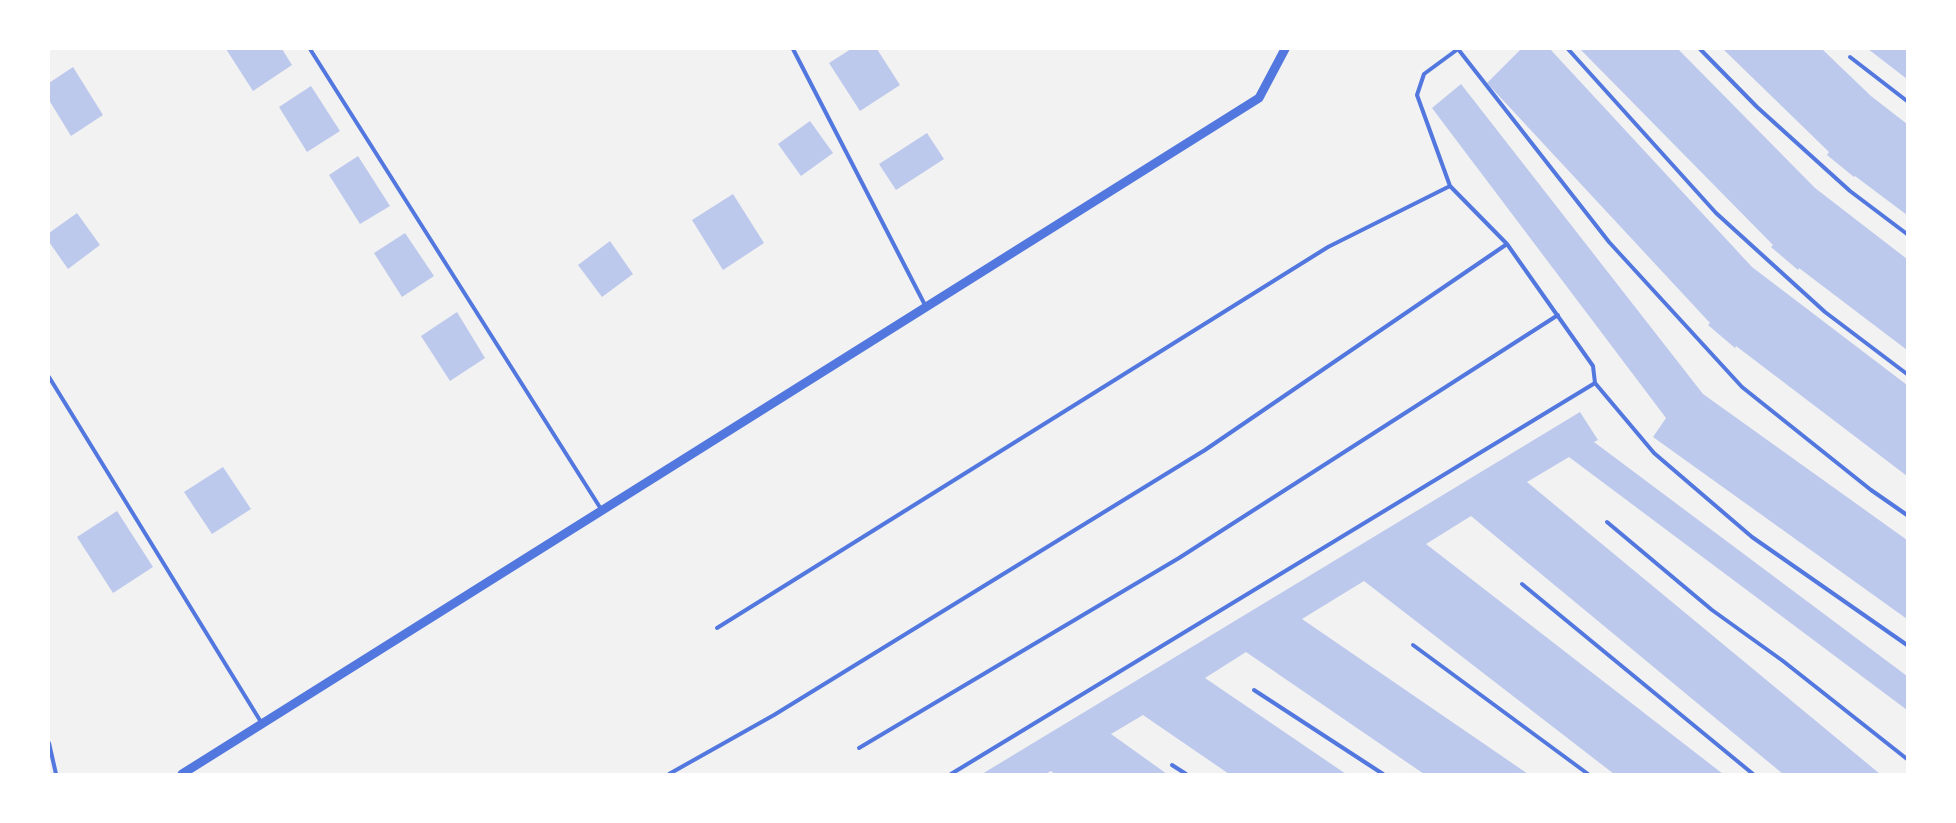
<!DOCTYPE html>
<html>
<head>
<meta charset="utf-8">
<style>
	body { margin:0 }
	#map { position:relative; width:1956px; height:823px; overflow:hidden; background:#f2f2f2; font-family:Lato,sans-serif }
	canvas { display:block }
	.frame { position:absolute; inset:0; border:50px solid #fff; pointer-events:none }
</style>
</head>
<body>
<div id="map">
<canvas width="1956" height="823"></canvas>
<div class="frame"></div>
</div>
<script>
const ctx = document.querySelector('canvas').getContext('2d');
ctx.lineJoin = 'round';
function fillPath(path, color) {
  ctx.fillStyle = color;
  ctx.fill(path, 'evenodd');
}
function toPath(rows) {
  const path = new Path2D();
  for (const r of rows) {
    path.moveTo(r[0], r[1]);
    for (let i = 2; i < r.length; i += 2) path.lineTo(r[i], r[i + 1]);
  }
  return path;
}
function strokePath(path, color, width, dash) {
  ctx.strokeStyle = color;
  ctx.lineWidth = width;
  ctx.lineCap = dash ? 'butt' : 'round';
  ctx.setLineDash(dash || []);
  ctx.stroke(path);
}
const building = toPath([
	[226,49,282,49,292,65,253,91],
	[851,49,877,49,900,85,860,111,829,63],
	[1521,49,1550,49,1752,267,1907,385,1907,476,1736,346,1735,348,1708,325,1710,323,1487,83],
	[1580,49,1678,49,1815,188,1907,259,1907,350,1799,268,1798,270,1771,247,1773,245],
	[1723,49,1822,49,1871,96,1907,124,1907,215,1855,176,1854,177,1827,155,1829,152],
	[1868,49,1907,49,1907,79],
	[73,67,103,115,71,136,49,100,49,83],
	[1461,84,1703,394,1907,540,1907,619,1653,437,1666,418,1432,108],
	[311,86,340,131,307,152,279,107],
	[810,121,833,153,801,176,778,144],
	[927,133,944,159,896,190,879,164],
	[358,156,390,206,360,224,329,175],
	[733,194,764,243,723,270,692,220],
	[77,213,100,245,68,269,49,242,49,233],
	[405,233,434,276,402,297,374,253],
	[610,241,633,274,602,297,578,265],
	[457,312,485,358,450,381,421,336],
	[1580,412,1598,440,1594,442,1907,676,1907,710,1569,457,1527,482,1880,774,1783,774,1471,516,1426,544,1723,774,1614,774,1364,581,1302,619,1528,774,1424,774,1246,652,1205,678,1346,774,1229,774,1143,715,1111,734,1167,774,1055,774,1051,771,1045,774,982,774],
	[223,467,251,509,212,534,184,492],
	[117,511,153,567,113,593,77,537]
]);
const service = toPath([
	[310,49,601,509],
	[793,49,926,307],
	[1458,49,1424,74,1417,95,1450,186,1507,244,1593,366,1595,383,1654,453,1752,537,1907,645],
	[1458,49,1609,242,1742,387,1871,490,1907,515],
	[1568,49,1716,213,1825,312,1907,374],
	[1700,49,1757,107,1850,191,1907,234],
	[1850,57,1907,101],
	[49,377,261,722],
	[1607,522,1712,610,1783,661,1907,759],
	[1522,584,1753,774],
	[717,628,1328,247,1450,186],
	[1413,645,1588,774],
	[1254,690,1383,774],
	[49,743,56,774],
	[859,748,1179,558,1558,315],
	[1172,765,1186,774],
	[669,774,774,715,1205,450,1507,244],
	[951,774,1595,383]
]);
const tertiary = toPath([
	[182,774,1259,98,1285,49]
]);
fillPath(building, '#bdc9ec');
strokePath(service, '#5277de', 4);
strokePath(tertiary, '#5277de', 9);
</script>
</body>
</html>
